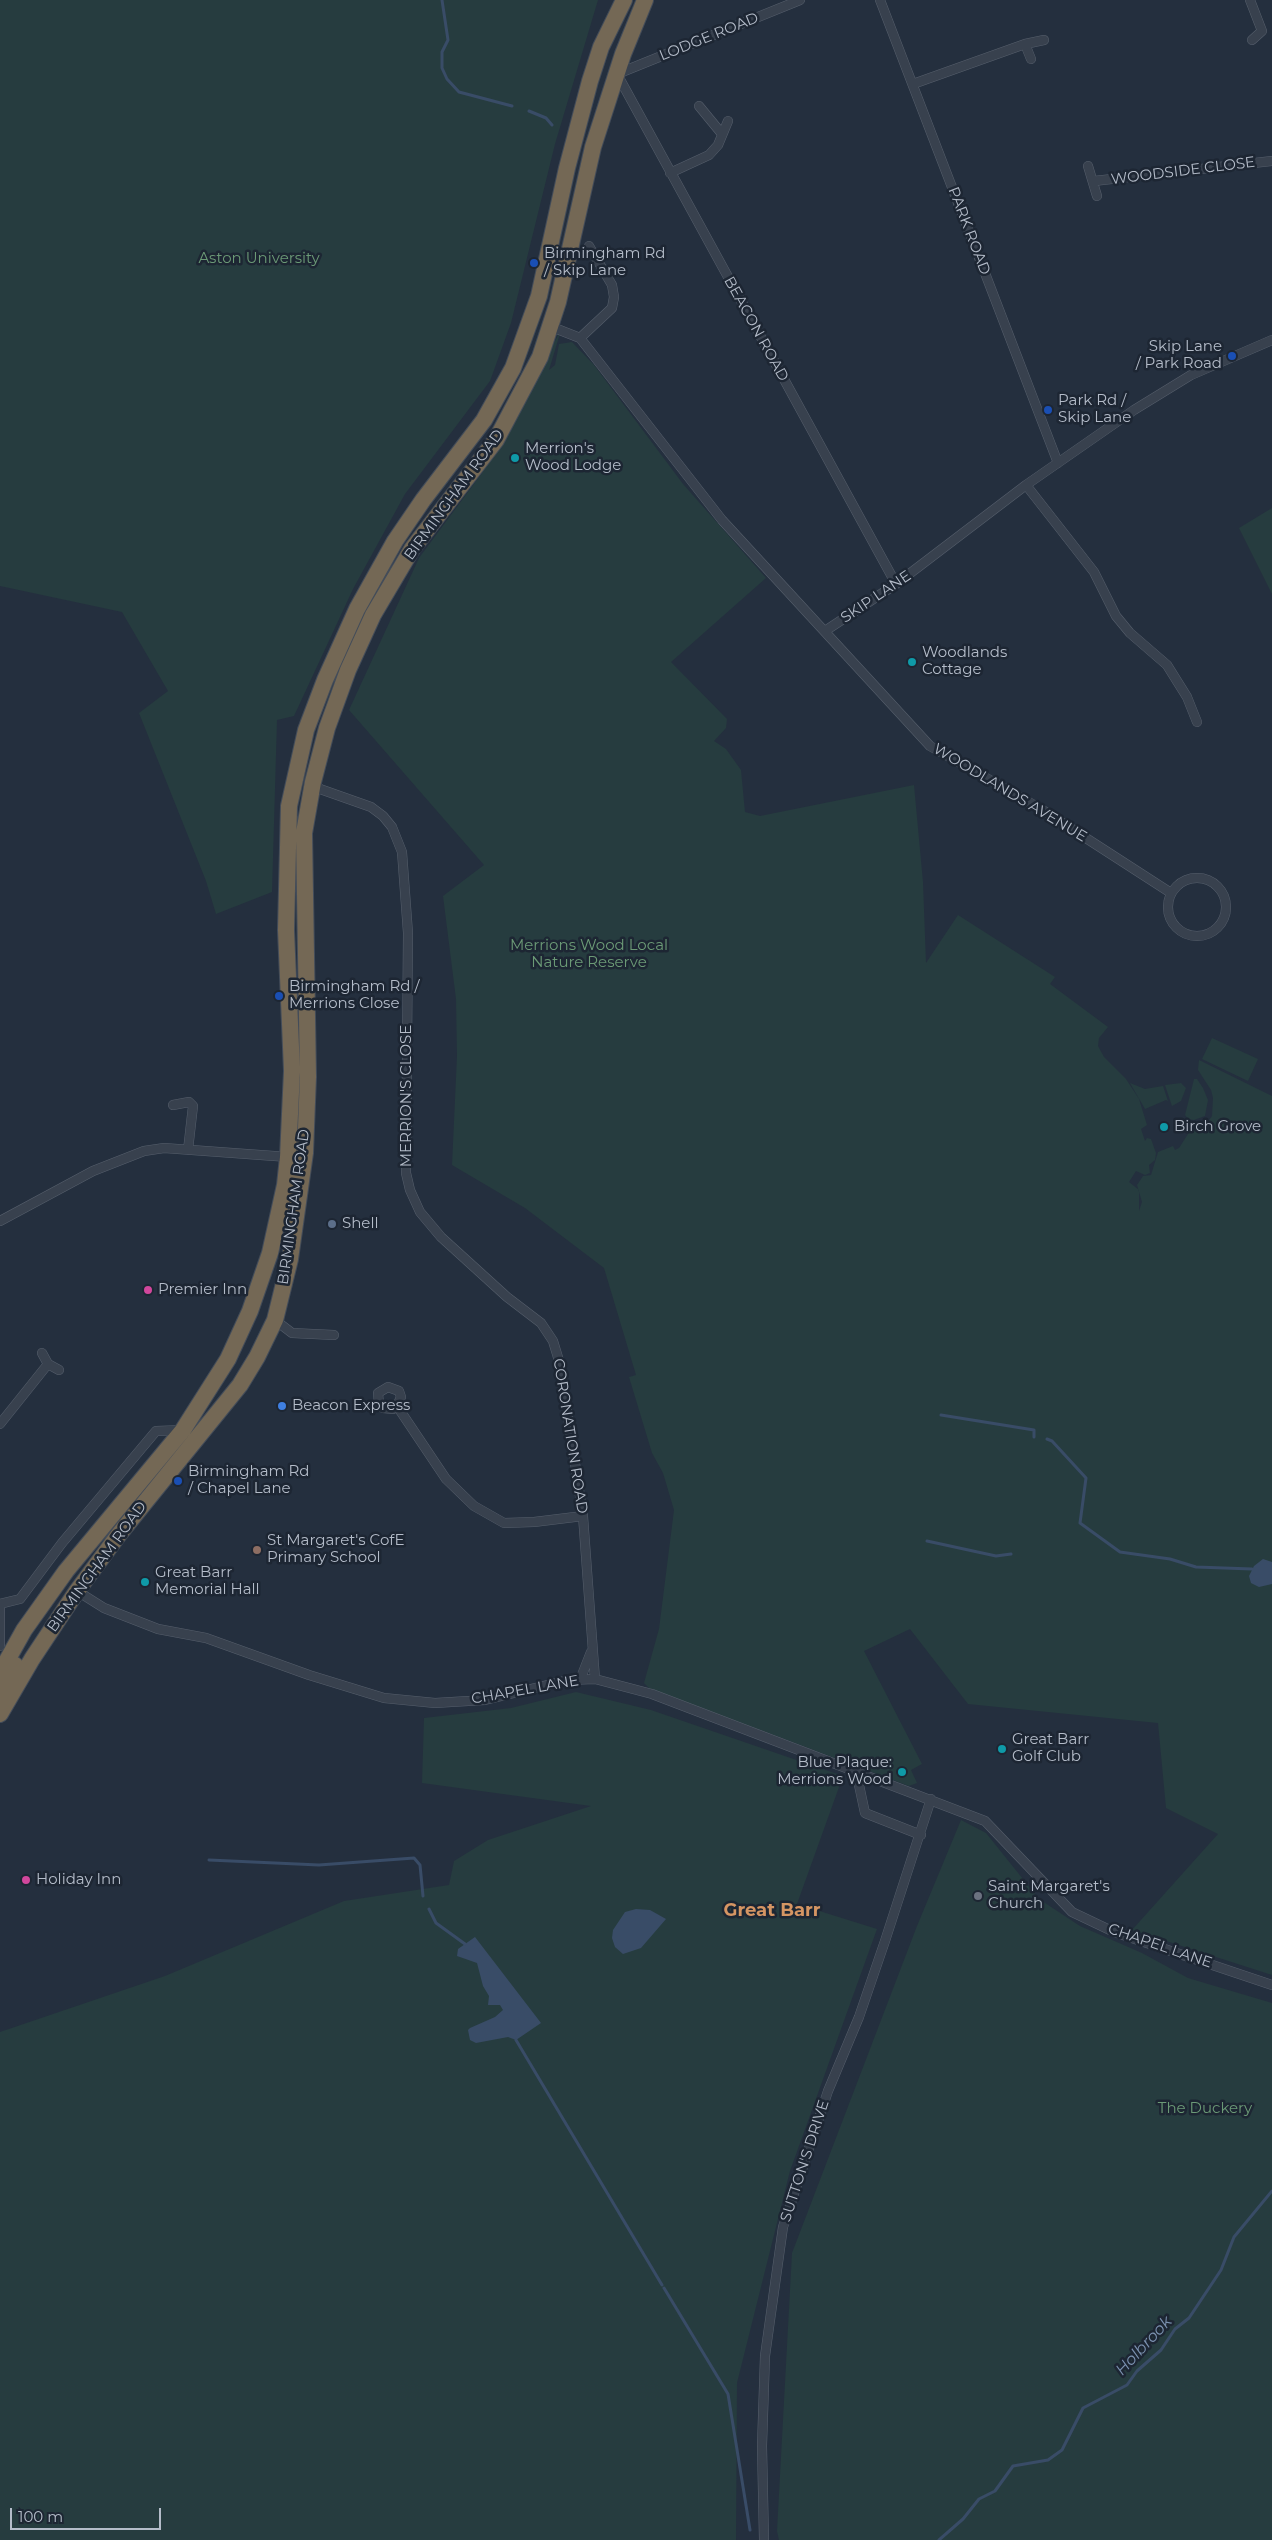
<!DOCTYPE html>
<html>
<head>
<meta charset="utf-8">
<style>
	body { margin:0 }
	#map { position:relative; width:1272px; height:2540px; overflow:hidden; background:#242f3e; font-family:Montserrat,sans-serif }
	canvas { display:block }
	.scale { position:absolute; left:10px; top:2508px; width:151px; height:22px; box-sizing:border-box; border:2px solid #b4bcc9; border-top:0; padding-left:6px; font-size:15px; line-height:18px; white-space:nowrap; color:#b4bcc9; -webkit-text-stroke:4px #1d2633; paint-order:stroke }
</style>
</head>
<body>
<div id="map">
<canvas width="1272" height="2540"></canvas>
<div class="scale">100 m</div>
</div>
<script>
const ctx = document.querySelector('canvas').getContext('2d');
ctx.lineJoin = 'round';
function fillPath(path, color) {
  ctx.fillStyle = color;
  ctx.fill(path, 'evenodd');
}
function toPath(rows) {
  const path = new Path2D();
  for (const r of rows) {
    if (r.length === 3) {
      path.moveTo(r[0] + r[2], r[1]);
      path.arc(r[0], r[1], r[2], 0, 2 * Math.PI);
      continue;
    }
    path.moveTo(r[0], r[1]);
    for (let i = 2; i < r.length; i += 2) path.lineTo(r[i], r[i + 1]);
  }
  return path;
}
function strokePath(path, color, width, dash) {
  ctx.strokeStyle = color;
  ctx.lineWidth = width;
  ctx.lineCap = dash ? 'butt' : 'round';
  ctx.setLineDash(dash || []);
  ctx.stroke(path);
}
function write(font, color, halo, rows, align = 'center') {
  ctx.font = font + ' Montserrat,sans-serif';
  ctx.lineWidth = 5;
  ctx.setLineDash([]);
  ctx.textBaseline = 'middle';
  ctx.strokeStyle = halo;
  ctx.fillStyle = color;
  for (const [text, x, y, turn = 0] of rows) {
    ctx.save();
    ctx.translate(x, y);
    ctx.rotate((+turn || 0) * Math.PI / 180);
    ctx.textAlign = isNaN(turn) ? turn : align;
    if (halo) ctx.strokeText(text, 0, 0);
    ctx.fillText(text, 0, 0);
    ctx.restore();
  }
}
const green = toPath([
	[0,0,598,0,555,144,511,323,490,381,405,494,353,589,294,716,277,720,272,892,216,914,206,881,139,713,168,691,122,612,0,586],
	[561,330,549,370,555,365,559,344,572,342,594,365,683,484,766,578,671,662,727,719,726,728,714,741,726,749,741,770,745,812,760,816,914,785,923,882,926,963,958,915,1055,977,1050,984,1108,1027,1099,1038,1098,1046,1104,1057,1126,1079,1139,1099,1147,1125,1141,1129,1145,1141,1147,1138,1151,1139,1156,1153,1155,1160,1149,1165,1150,1173,1145,1175,1136,1171,1129,1182,1139,1190,1139,1211,1142,1202,1137,1185,1143,1176,1151,1175,1158,1152,1173,1146,1175,1150,1179,1148,1188,1134,1207,1123,1212,1116,1213,1098,1211,1090,1198,1070,1199,1060,1272,1096,1272,1975,1132,1930,1218,1834,1166,1808,1158,1723,968,1704,910,1629,864,1651,922,1764,911,1770,917,1783,909,1786,649,1688,644,1683,659,1629,674,1510,663,1473,652,1453,629,1377,636,1375,604,1268,525,1208,452,1165,457,1056,456,999,443,896,484,865,349,710,419,558,482,473],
	[1272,508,1272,594,1239,528],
	[1212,1038,1258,1059,1248,1081,1202,1059],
	[1194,1079,1197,1079,1203,1088,1208,1100,1205,1116,1194,1120,1188,1119,1185,1115],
	[1130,1083,1145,1089,1163,1086,1168,1101,1166,1100,1145,1109],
	[1181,1083,1186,1088,1181,1101,1172,1106,1165,1085],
	[576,1692,651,1710,843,1776,797,1904,877,1929,790,2171,737,2383,736,2540,0,2540,0,2032,165,1976,344,1901,449,1885,454,1861,488,1840,591,1806,422,1783,424,1718,511,1708],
	[961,1820,986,1833,1039,1899,1080,1926,1142,1953,1188,1978,1272,2003,1272,2540,779,2540,777,2531,792,2253,917,1926]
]);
const water = toPath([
	[1263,1559,1272,1562,1272,1584,1259,1587,1251,1583,1249,1576,1254,1566],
	[636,1909,650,1910,666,1919,641,1948,623,1954,615,1947,612,1938,613,1930,625,1912],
	[475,1937,541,2023,516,2040,508,2037,476,2043,470,2040,468,2030,470,2028,495,2017,503,2010,500,2005,488,2005,489,1996,483,1986,477,1963,457,1956,458,1949]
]);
const stream = toPath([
	[442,0,448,40,442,52,442,68,447,79,459,92,512,106],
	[529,111,546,118,552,125],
	[941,1415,1034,1430,1034,1437],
	[1047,1439,1052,1441,1086,1478,1080,1523,1120,1552,1170,1559,1196,1567,1252,1569],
	[927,1541,996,1556,1011,1554],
	[209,1860,319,1865,414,1858,420,1865,423,1896],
	[429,1909,436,1923,465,1944],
	[516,2040,662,2285],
	[664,2288,728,2394,750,2530],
	[939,2540,963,2519,979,2499,995,2491,1013,2466,1048,2460,1062,2450,1083,2408,1127,2385,1137,2371,1161,2350,1175,2329,1189,2318,1221,2270,1234,2237,1272,2191]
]);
const street = toPath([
	[800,0,617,74,896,584],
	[880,0,1058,463],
	[1250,0,1262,31,1252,40],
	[1025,44,1031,59],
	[913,84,1025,44,1044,40],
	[699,106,722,134],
	[1088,166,1097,196],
	[670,173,709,155,718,145,728,121],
	[1094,181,1272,161],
	[552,327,580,338,722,520,930,746,1041,809,1171,893],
	[580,338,612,308,614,297,612,285,589,246],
	[1026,485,1094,572,1116,616,1130,633,1167,665,1187,697,1197,722],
	[825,631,896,584,1026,485,1134,410,1191,375,1272,340],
	[313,782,320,789,371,807,383,816,392,827,402,852,408,933,406,1173,410,1190,420,1212,441,1237,507,1297,541,1323,553,1341,560,1364,583,1516,595,1679],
	[1197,907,29],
	[173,1105,189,1102,193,1106,188,1150],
	[0,1221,93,1171,144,1151,164,1148,288,1157],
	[275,1320,292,1333,334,1335],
	[42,1353,48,1364,59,1370],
	[397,1406,393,1409,383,1408,379,1404,378,1393,388,1387,399,1391,401,1397,397,1406,446,1479,474,1506,504,1523,534,1522,583,1516],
	[0,1424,48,1364],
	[77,1591,104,1608,158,1629,206,1638,309,1675,384,1698,435,1703,485,1700,568,1680,595,1679,652,1694,985,1821,1072,1912,1114,1932,1272,1985],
	[0,1604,20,1599,62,1543,156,1431,183,1430],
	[0,1608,0,1646],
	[580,1680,591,1652],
	[856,1771,865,1813,921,1835],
	[764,2540,762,2446,765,2356,783,2227,828,2091,859,2017,885,1941,931,1799]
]);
const highway = toPath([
	[0,1673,24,1630,66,1571,183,1430,228,1359,250,1311,270,1253,285,1185,288,1157,292,1071,286,930,289,806,306,730,325,680,357,609,395,541,423,500,484,420,513,368,539,296,567,168,590,81,601,47,624,0],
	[0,1691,15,1665],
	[0,1714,32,1659,77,1591,120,1533,240,1385,257,1357,275,1320,290,1259,305,1153,308,1077,304,833,313,782,327,728,348,670,373,615,412,549,496,440,540,357,558,302,593,147,623,54,645,0]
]);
const markers = [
	[534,263,5,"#1a4fb4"],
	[1232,356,5,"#1a4fb4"],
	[1048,410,5,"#1a4fb4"],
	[515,458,5,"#0f9aa8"],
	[912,662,5,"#0f9aa8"],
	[279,996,5,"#1a4fb4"],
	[1164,1127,5,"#0f9aa8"],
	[332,1224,5,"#5c6f8a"],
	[148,1290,5,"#d1479c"],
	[282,1406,5,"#3f7fe0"],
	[178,1481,5,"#1a4fb4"],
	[257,1550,5,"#8d6e63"],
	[145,1582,5,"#0f9aa8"],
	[1002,1749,5,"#0f9aa8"],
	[902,1772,5,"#0f9aa8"],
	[26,1880,5,"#d1479c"],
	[978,1896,5,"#6b7280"]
];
const streetNames = [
	["LODGE ROAD",709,37,-22],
	["WOODSIDE CLOSE",1183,171,-7],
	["PARK ROAD",969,231,69],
	["BEACON ROAD",756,329,61],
	["BIRMINGHAM ROAD",454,495,-54],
	["SKIP LANE",876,597,-34],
	["WOODLANDS AVENUE",1010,793,31],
	["MERRION'S CLOSE",407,1096,-90],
	["BIRMINGHAM ROAD",294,1207,-82],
	["CORONATION ROAD",570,1436,81],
	["BIRMINGHAM ROAD",97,1567,-54],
	["CHAPEL LANE",525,1690,-10],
	["CHAPEL LANE",1160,1946,19],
	["SUTTON'S DRIVE",805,2161,-72]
];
const poiNames = [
	["Birmingham Rd",544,254],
	["/ Skip Lane",544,271],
	["Skip Lane",1222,347,"right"],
	["/ Park Road",1222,364,"right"],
	["Park Rd /",1058,401],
	["Skip Lane",1058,418],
	["Merrion's",525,449],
	["Wood Lodge",525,466],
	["Woodlands",922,653],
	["Cottage",922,670],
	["Birmingham Rd /",289,987],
	["Merrions Close",289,1004],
	["Birch Grove",1174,1127],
	["Shell",342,1224],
	["Premier Inn",158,1290],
	["Beacon Express",292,1406],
	["Birmingham Rd",188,1472],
	["/ Chapel Lane",188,1489],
	["St Margaret's CofE",267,1541],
	["Primary School",267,1558],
	["Great Barr",155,1573],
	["Memorial Hall",155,1590],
	["Great Barr",1012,1740],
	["Golf Club",1012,1757],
	["Blue Plaque:",892,1763,"right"],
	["Merrions Wood",892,1780,"right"],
	["Holiday Inn",36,1880],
	["Saint Margaret's",988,1887],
	["Church",988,1904]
];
const parkNames = [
	["Aston University",259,259],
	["Merrions Wood Local",589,946],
	["Nature Reserve",589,963],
	["The Duckery",1205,2109]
];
const waterNames = [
	["Holbrook",1144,2346,-47]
];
const quarterNames = [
	["Great Barr",772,1911]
];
fillPath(green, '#263c3f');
fillPath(water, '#394c67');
strokePath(stream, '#394c67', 3);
strokePath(street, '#565f6c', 10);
strokePath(highway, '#434c59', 18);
strokePath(street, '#38414e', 9);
strokePath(highway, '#746855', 16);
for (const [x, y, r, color] of markers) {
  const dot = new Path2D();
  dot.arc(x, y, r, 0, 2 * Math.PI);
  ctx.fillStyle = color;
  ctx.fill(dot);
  strokePath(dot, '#1d2633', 2);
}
write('15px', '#b4bcc9', '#1d2633', streetNames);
write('15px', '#b4bcc9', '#1d2633', poiNames, 'left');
write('15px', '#6b9a76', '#1d2633', parkNames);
write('italic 16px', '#7c92b1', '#1d2633', waterNames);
write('bold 18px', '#d59563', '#1d2633', quarterNames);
</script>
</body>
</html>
